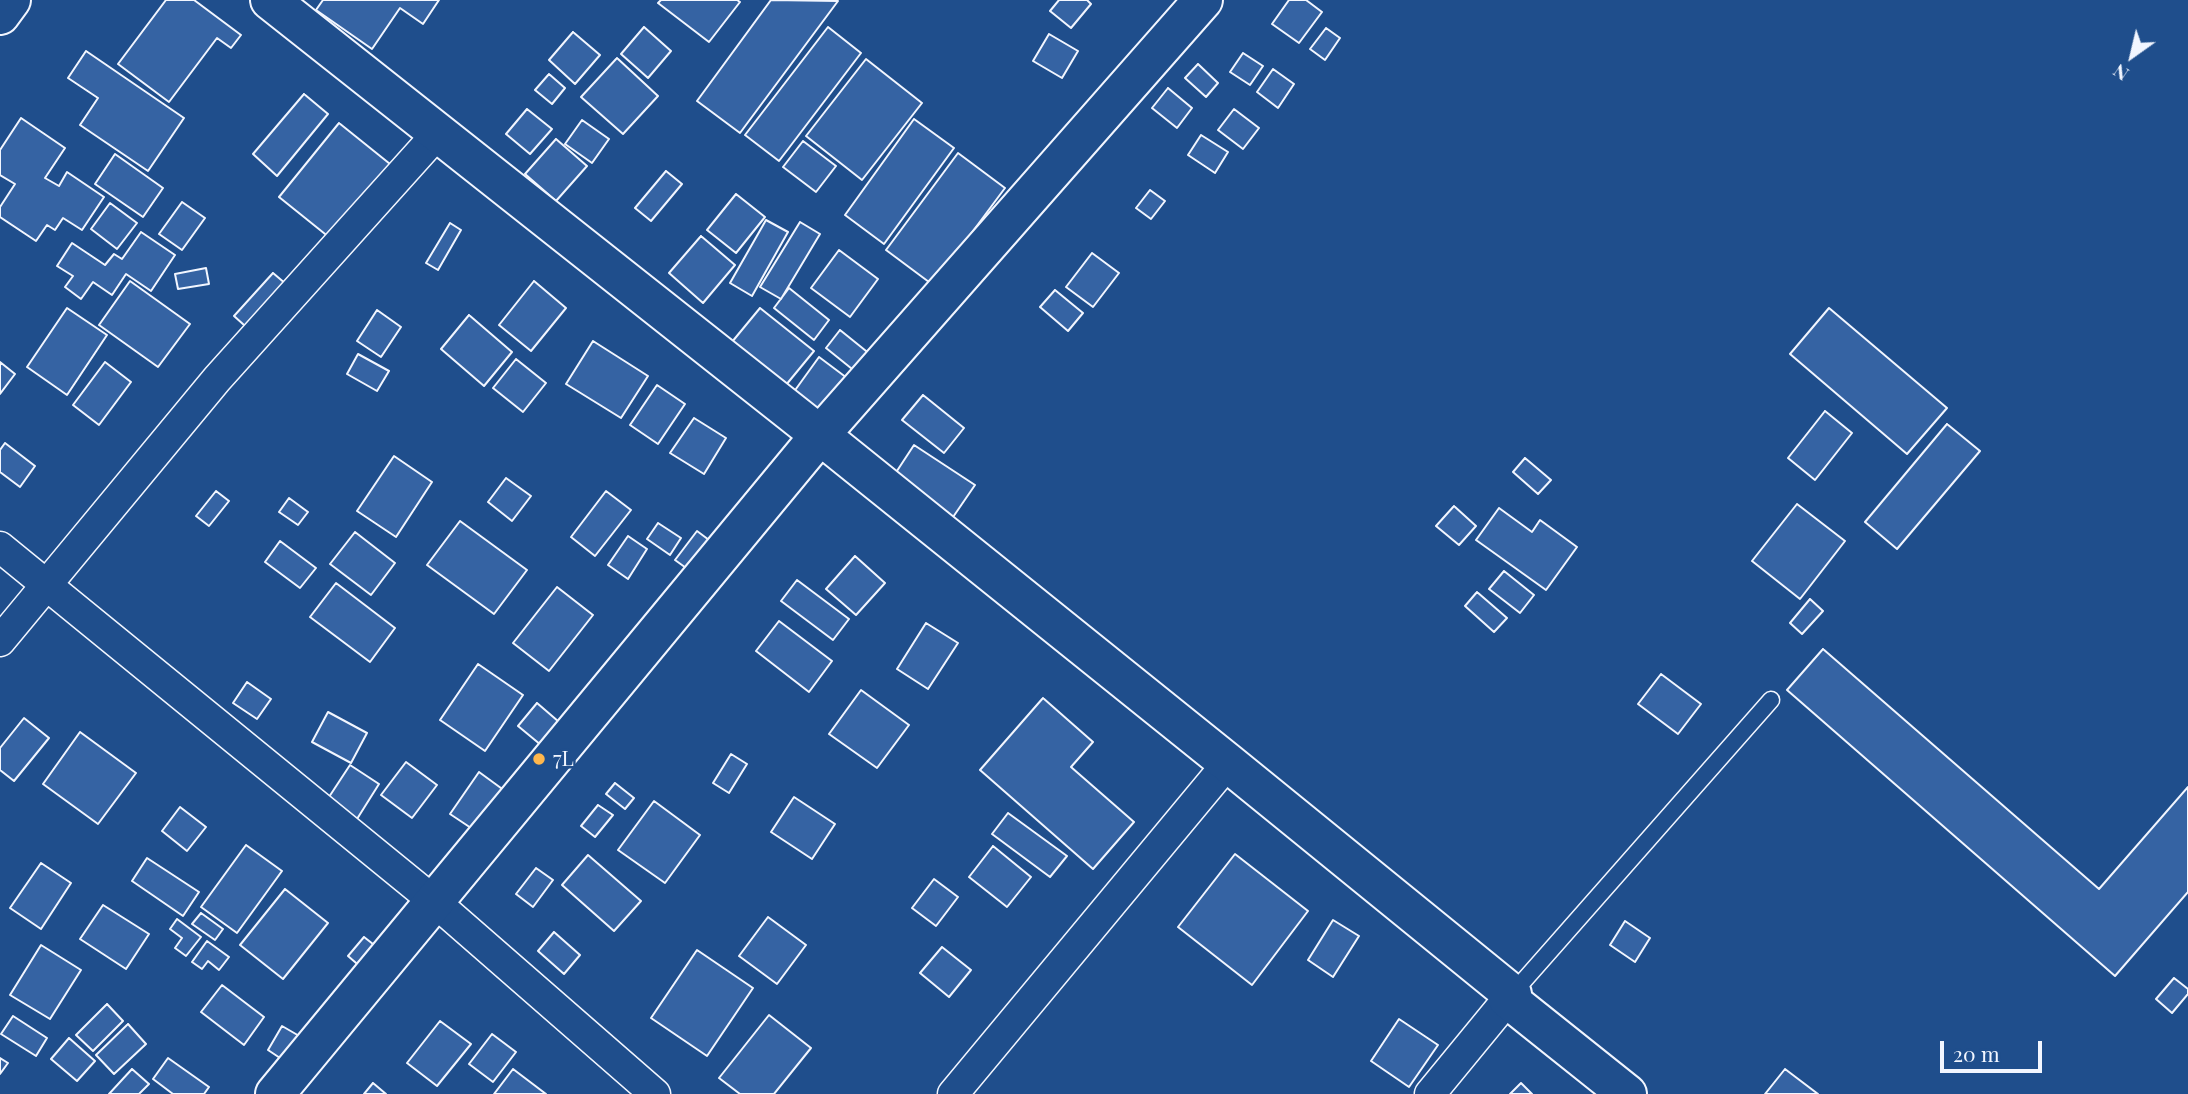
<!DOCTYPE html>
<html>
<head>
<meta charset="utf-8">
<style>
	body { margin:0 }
	#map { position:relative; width:2188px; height:1094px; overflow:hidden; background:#1f4e8c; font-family:"Playfair Display",serif }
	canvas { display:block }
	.north { position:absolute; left:2097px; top:21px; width:70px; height:70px; -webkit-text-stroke:5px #1f4e8c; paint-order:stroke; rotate:214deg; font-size:19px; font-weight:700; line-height:28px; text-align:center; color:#f2f6ff }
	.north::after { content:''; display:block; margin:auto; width:24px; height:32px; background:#f2f6ff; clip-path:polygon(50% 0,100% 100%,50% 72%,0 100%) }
	.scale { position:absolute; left:1940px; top:1041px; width:102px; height:32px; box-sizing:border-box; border:4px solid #f2f6ff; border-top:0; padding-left:9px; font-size:21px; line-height:24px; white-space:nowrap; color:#f2f6ff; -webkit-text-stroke:5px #1f4e8c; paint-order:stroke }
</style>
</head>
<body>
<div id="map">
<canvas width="2188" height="1094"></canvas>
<div class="north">N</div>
<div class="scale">20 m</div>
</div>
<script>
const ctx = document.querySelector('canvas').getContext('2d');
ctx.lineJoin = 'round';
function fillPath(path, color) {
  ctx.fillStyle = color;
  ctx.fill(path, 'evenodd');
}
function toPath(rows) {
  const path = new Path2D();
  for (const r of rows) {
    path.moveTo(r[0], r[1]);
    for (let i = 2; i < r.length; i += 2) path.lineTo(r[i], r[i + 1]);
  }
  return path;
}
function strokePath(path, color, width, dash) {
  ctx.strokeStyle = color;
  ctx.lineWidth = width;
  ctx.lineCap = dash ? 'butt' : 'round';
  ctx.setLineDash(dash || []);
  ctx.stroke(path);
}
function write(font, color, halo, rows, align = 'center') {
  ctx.font = font + ' "Playfair Display",serif';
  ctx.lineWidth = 5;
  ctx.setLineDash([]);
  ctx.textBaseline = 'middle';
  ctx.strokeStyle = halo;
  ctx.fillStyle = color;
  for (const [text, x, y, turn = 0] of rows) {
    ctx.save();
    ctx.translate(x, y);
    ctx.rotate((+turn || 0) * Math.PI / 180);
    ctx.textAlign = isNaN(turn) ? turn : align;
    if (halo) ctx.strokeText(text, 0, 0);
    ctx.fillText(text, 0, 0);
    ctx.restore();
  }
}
const building = toPath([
	[166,0,194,0,241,35,231,48,217,38,169,102,118,64,166,0],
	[323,0,439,0,423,24,400,8,372,49,316,10,323,0],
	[661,0,737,0,740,2,709,42,658,3,661,0],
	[771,0,838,1,740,133,697,101,771,0],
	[1059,0,1087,0,1091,4,1071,28,1050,11,1059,0],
	[1289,0,1306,0,1322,12,1299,43,1272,24,1289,0],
	[644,27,671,51,648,78,621,54,644,27],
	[828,27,861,53,779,161,745,135,828,27],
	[1326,28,1340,38,1325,60,1310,49,1326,28],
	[573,32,600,55,575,84,549,60,573,32],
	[1049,34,1078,51,1062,78,1033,61,1049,34],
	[86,51,184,118,148,171,80,125,98,98,68,78,86,51],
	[1243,53,1263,66,1250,85,1230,72,1243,53],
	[617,58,658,96,623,134,581,97,617,58],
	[866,59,922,103,862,180,806,136,866,59],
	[1198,64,1218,83,1206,97,1185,78,1198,64],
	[1273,69,1294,84,1278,108,1257,92,1273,69],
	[549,74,565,88,552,104,535,90,549,74],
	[1168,88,1192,108,1177,128,1152,108,1168,88],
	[304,94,328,114,277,176,253,154,304,94],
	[527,109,552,129,530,154,506,134,527,109],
	[1234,109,1259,128,1243,149,1218,130,1234,109],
	[21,118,65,148,45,178,59,186,67,172,104,197,82,230,63,218,55,230,47,225,36,241,0,217,0,207,15,184,0,175,0,150,21,118],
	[914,119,954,148,884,244,845,215,914,119],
	[582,120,609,139,592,163,565,144,582,120],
	[339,123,395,168,335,242,279,197,339,123],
	[1201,135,1228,152,1215,173,1188,155,1201,135],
	[556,139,587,166,556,201,525,174,556,139],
	[803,141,836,166,816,192,783,167,803,141],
	[958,153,1005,188,933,285,886,250,958,153],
	[115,154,163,188,143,217,95,184,115,154],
	[666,171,682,184,651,221,635,208,666,171],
	[1150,190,1165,201,1151,219,1136,208,1150,190],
	[736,194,765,217,736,253,707,230,736,194],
	[182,202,205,218,182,250,159,234,182,202],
	[110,203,137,223,117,249,91,229,110,203],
	[766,220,788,232,752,296,730,283,766,220],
	[800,222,820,234,781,299,760,287,800,222],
	[450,223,461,230,438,270,426,263,450,223],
	[141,232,175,255,151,291,126,274,112,295,93,282,81,299,65,287,73,276,57,266,72,243,105,265,114,254,122,259,141,232],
	[701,236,735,265,703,303,669,273,701,236],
	[839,250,878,279,850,317,811,288,839,250],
	[1092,253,1119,273,1093,307,1066,287,1092,253],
	[206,268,209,284,178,289,175,274,206,268],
	[273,273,293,290,254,334,234,316,273,273],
	[130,281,190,324,158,367,99,325,130,281],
	[534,281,566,308,531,351,499,325,534,281],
	[789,288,829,320,814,340,774,308,789,288],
	[1055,290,1083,313,1068,331,1040,307,1055,290],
	[67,308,107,335,67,395,27,367,67,308],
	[760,308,814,351,781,391,727,348,760,308],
	[1829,308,1947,408,1907,454,1790,354,1829,308],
	[377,310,401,327,381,357,357,341,377,310],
	[469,315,512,352,484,386,441,349,469,315],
	[840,330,876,359,862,377,826,348,840,330],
	[593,341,648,376,621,418,566,384,593,341],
	[358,354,389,371,377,391,347,374,358,354],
	[819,357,847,378,816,420,788,400,819,357],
	[516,359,546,383,523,412,493,388,516,359],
	[0,362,15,374,0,394,0,362],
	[105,362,131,382,99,425,73,405,105,362],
	[657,385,685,404,658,444,630,425,657,385],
	[923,395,964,428,944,453,902,420,923,395],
	[1825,411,1852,433,1815,480,1788,458,1825,411],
	[694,418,726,438,704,474,670,453,694,418],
	[1947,424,1980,451,1897,549,1865,522,1947,424],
	[5,443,35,466,20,487,0,472,0,450,5,443],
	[914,445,975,485,951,520,891,480,914,445],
	[394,456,432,482,396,537,357,511,394,456],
	[1525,458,1551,480,1538,494,1513,472,1525,458],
	[506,478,531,496,512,521,488,502,506,478],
	[216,491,229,501,209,526,196,516,216,491],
	[606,491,631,510,595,556,571,537,606,491],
	[289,498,308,512,298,525,279,512,289,498],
	[1797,504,1845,541,1800,599,1752,561,1797,504],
	[1454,506,1476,526,1459,545,1436,526,1454,506],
	[1499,508,1532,532,1540,520,1577,547,1546,590,1476,540,1499,508],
	[460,521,527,570,494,614,427,565,460,521],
	[658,523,681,538,670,555,647,539,658,523],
	[697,531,721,549,700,578,675,560,697,531],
	[355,532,395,563,371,595,330,564,355,532],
	[628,536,647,549,628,579,608,565,628,536],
	[280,541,316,568,300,588,265,562,280,541],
	[855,556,885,583,856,615,826,589,855,556],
	[1504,571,1534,595,1520,613,1489,589,1504,571],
	[797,580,849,619,833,640,781,601,797,580],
	[336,583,395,628,370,662,310,617,336,583],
	[557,587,593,615,549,671,513,643,557,587],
	[1477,592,1507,618,1494,632,1465,606,1477,592],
	[1810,599,1823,611,1802,634,1790,623,1810,599],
	[779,621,832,661,809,692,756,651,779,621],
	[926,623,958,643,928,689,897,669,926,623],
	[1823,649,2099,889,2188,787,2188,892,2115,976,1787,690,1823,649],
	[478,664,523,695,485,751,440,720,478,664],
	[1661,674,1701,704,1678,734,1638,704,1661,674],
	[247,682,271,699,257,719,233,703,247,682],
	[861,690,909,725,877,768,829,734,861,690],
	[1043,698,1093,742,1071,767,1134,822,1093,869,980,770,1043,698],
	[537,703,566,728,547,750,518,726,537,703],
	[328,712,367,733,351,763,312,742,328,712],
	[24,718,49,738,14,781,0,770,0,748,24,718],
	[80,732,136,773,98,824,43,784,80,732],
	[731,754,747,764,729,793,713,783,731,754],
	[406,762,437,785,412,818,381,795,406,762],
	[350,765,379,784,357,819,327,800,350,765],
	[479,772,505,791,477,832,450,814,479,772],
	[615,783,634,798,625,809,606,794,615,783],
	[794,797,835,824,812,859,771,832,794,797],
	[654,801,700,835,665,883,618,850,654,801],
	[598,805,613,815,595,837,581,826,598,805],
	[180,807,206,827,187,851,162,831,180,807],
	[1008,813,1067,856,1050,877,992,834,1008,813],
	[246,845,282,871,237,933,201,907,246,845],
	[993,846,1031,877,1007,907,969,877,993,846],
	[1235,854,1308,911,1252,985,1178,927,1235,854],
	[588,855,641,901,614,931,562,885,588,855],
	[147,858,199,892,183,916,132,881,147,858],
	[41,863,71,883,41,929,10,908,41,863],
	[536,868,553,880,533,907,516,894,536,868],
	[934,879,958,897,936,926,912,908,934,879],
	[285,889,328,923,283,979,240,945,285,889],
	[103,905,149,934,126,969,80,939,103,905],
	[201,913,223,929,215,940,192,924,201,913],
	[768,917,806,945,777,984,739,956,768,917],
	[177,919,201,937,186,956,175,948,182,938,170,929,177,919],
	[1333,920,1359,936,1333,977,1308,960,1333,920],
	[1625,921,1650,938,1635,962,1610,945,1625,921],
	[554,932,580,955,564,974,538,951,554,932],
	[364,937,387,955,370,975,348,956,364,937],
	[207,941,229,957,219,970,208,961,202,969,192,962,207,941],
	[41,945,81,970,50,1019,10,995,41,945],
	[942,947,971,970,949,997,920,973,942,947],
	[697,950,753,988,707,1056,651,1018,697,950],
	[2174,978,2188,989,2188,994,2172,1013,2156,999,2174,978],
	[222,985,264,1017,244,1045,201,1012,222,985],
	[107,1004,123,1021,93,1051,76,1035,107,1004],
	[769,1015,811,1048,774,1094,740,1094,719,1078,769,1015],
	[13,1016,47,1038,36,1056,1,1034,13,1016],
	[1399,1019,1438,1045,1409,1087,1371,1061,1399,1019],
	[440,1021,471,1044,437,1086,407,1063,440,1021],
	[128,1024,146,1044,114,1074,96,1055,128,1024],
	[282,1026,301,1037,286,1062,268,1050,282,1026],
	[492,1034,516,1052,493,1082,469,1064,492,1034],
	[69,1038,95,1061,77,1081,51,1059,69,1038],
	[0,1058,8,1063,0,1074,0,1058],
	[168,1058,209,1087,204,1094,173,1094,153,1079,168,1058],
	[132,1069,149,1084,139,1094,109,1094,132,1069],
	[513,1069,546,1094,494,1094,513,1069],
	[1785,1069,1818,1094,1765,1094,1785,1069],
	[373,1083,386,1094,364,1094,373,1083],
	[1521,1083,1532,1094,1510,1094,1521,1083]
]);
const lane = toPath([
	[1512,994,1771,700]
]);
const street = toPath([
	[0,547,435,902,655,1094],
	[0,641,217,379,438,133],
	[953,1094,1228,763],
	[1430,1094,1508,999]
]);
const secondary = toPath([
	[270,0,820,435,1228,763,1512,994,1508,999,1627,1094],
	[0,15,11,0],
	[275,1094,820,435,1203,0]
]);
const markers = [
	[539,759,7,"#ffb74d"]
];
const poiNames = [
	["7L",553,759]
];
fillPath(building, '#3563a3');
strokePath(building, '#f2f6ff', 2);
strokePath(lane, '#f2f6ff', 19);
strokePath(street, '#f2f6ff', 33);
strokePath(secondary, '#f2f6ff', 42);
strokePath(lane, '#1f4e8c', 16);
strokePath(street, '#1f4e8c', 30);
strokePath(secondary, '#1f4e8c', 38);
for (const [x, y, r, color] of markers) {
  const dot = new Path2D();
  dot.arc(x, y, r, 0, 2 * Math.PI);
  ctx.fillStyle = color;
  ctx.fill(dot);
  strokePath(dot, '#1f4e8c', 2.5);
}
write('21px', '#f2f6ff', '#1f4e8c', poiNames, 'left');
</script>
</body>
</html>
